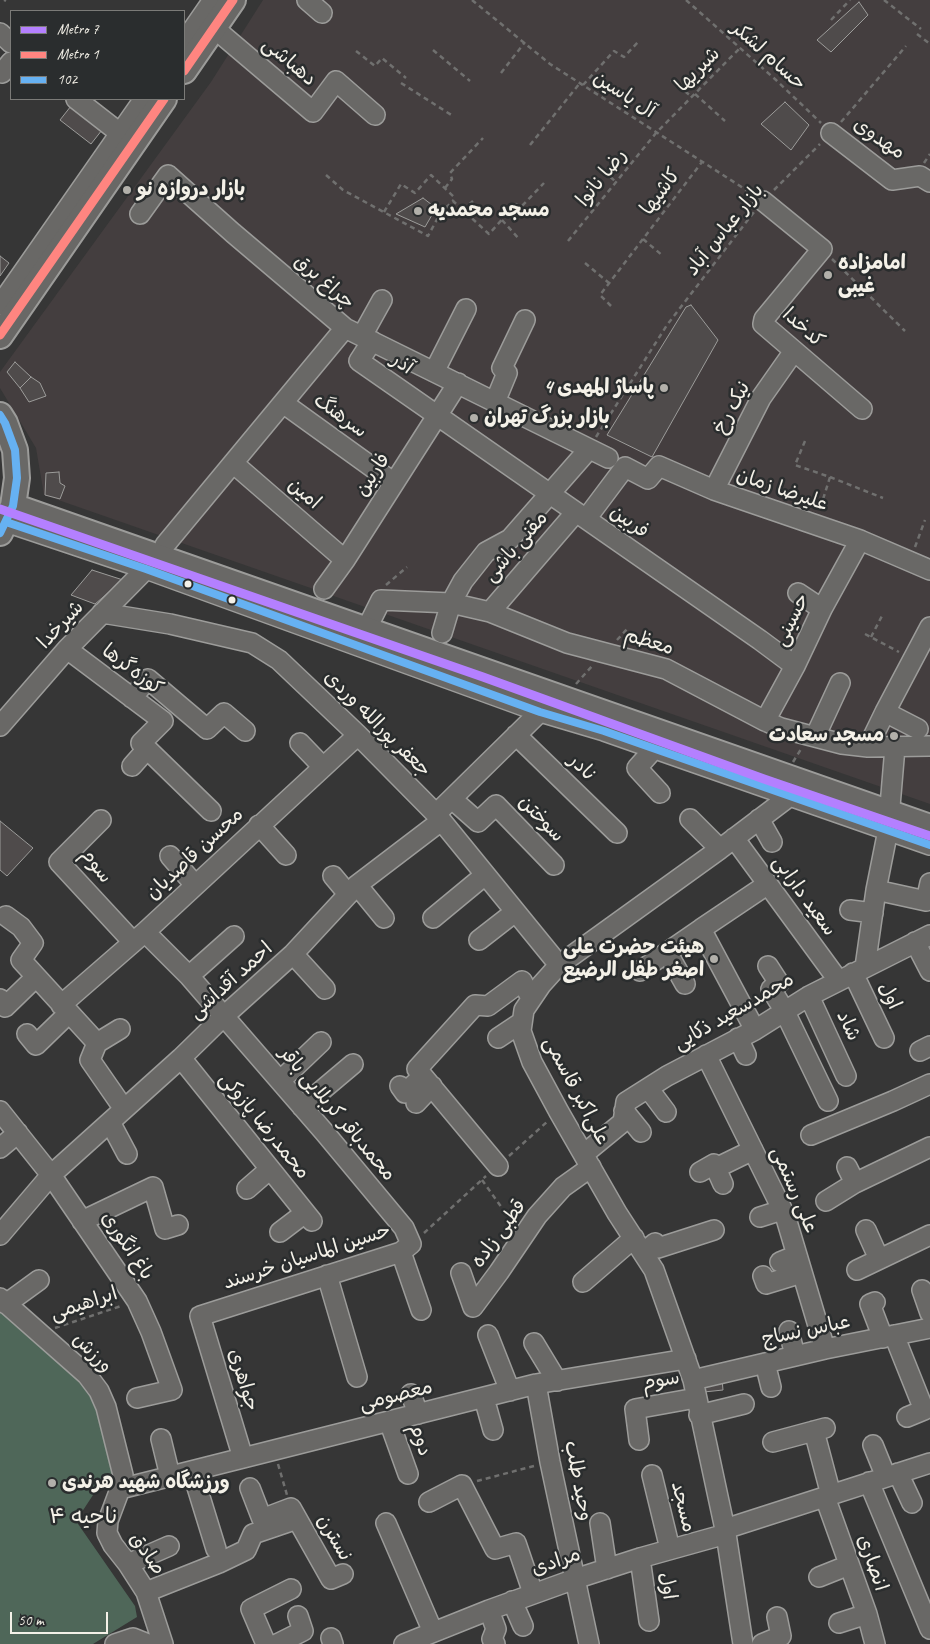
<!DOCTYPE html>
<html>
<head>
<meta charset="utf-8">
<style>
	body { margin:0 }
	#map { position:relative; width:930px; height:1644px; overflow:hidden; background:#363636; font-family:Caveat,sans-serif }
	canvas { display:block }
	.legend { position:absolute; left:10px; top:10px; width:175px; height:90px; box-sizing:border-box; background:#2a2d2e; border:1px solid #7b7b78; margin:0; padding:6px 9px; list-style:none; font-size:15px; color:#f4f1e8 }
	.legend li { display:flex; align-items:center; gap:10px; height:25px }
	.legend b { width:25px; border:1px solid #7b7b78 }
	.scale { position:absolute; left:10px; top:1612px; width:98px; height:22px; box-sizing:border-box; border:2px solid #f4f1e8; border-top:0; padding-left:6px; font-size:15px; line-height:18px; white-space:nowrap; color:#f4f1e8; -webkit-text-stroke:4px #2a2d2e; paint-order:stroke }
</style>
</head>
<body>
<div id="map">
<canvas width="930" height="1644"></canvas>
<ul class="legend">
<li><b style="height:6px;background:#b480ff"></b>Metro 7</li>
<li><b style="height:6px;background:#ff8580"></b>Metro 1</li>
<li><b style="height:6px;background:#66b1f2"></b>102</li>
</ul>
<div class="scale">50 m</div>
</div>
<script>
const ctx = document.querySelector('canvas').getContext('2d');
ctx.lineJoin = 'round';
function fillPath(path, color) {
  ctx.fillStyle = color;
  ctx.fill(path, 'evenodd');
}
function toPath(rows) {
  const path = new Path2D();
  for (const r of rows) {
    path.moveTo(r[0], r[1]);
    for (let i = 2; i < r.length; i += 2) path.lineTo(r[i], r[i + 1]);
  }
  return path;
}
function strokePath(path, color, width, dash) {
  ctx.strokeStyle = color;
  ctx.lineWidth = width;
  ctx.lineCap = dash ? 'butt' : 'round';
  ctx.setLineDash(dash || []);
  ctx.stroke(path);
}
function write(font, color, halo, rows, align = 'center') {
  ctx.font = font + ' Caveat,"Playpen Sans Arabic",sans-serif';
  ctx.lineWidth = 5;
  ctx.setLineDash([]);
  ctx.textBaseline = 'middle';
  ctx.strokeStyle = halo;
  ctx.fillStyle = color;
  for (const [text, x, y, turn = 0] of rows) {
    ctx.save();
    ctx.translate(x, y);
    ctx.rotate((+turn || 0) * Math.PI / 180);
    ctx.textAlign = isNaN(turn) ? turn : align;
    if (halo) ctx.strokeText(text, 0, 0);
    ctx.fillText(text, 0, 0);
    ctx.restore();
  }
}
const built = toPath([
	[263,0,930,0,930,804,44,495,36,448,0,388,0,372,211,82]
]);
const green = toPath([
	[0,1306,82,1378,100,1407,114,1471,93,1495,76,1521,135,1606,137,1617,93,1644,0,1644]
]);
const building = toPath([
	[859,2,868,15,831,52,817,40,859,2],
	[785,102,809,125,791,150,761,124,785,102],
	[71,106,102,130,91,144,60,120,71,106],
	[423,198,436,208,425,227,396,214,423,198],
	[0,256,9,263,0,276,0,256],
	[691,305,718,340,652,457,607,435,686,307,691,305],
	[15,362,31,377,20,388,7,372,15,362],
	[31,377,40,383,46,396,29,402,20,388,31,377],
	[59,472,60,483,65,486,60,499,45,495,46,473,59,472],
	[92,570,123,580,95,604,71,595,92,570],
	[0,821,33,848,7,876,0,870,0,821],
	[722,1379,723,1390,704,1392,702,1382,722,1379]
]);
const path = toPath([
	[4,0,6,1],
	[472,0,550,64,751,193],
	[686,0,776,80,821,123],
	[884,0,921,29],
	[831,20,850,0],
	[917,34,930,44],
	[433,50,470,81],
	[356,51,375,66,382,58,406,78],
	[501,73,525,42],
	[671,80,692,97],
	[401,83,453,116],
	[583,85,614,51,624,57,638,42],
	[695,94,725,121],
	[841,122,906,46],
	[530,145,580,83],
	[924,163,930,154],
	[597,165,616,182],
	[326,175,343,190,428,236,441,212,453,201,489,234,516,204,520,208,544,183],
	[445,188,452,179,450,173,483,138],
	[774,190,820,144],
	[463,210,473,201],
	[384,212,401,184,415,193,431,175,454,197,453,201],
	[502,220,520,240],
	[643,239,663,256],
	[568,241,656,133,739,49],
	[832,259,905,331],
	[585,263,609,283],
	[611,306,600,295,702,162],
	[596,437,667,325,754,212],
	[805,441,795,465,830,477,820,509],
	[830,477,883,498],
	[915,547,925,520],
	[386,585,407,567],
	[865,634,899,652],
	[871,637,883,614],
	[617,640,628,628],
	[576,684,592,666],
	[793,762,801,749],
	[509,1156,548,1121],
	[482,1180,502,1208],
	[424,1233,486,1176],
	[55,1328,121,1306],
	[278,1464,287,1495],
	[477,1481,534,1466]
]);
const minor = toPath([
	[307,0,322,13],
	[214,28,313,112,336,81,375,115],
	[0,33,11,43],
	[184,42,213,0],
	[2,73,11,62],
	[76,99,130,141],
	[831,133,892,180,920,176,930,182],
	[763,201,822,249,764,319,763,324,862,409],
	[140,214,168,175,233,233,345,328,165,545],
	[0,305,144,99],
	[345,328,608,458],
	[362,336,382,300],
	[372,341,359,361,760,640,795,666],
	[434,372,466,309],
	[495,402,507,373,502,368,525,320],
	[283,403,394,483],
	[233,463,345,560],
	[714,490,761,398,794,351],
	[586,519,625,467,648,479,659,466,714,490,860,540,930,570],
	[6,522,146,569,540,712,604,731,930,845],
	[324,589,345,560,458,383],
	[798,593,822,609],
	[490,612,576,512],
	[102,613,170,624,252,643,279,660,358,735,436,814,559,965],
	[366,630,381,600,451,603,490,612,567,643,666,669,765,721,781,728,842,744,868,747,930,746],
	[442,633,451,603,463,581,486,552,510,539,589,449],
	[67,649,163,721,141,743,211,811],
	[132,698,148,679,207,729,224,713,245,731],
	[885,712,918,729],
	[765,721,795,666,822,609,860,540],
	[0,726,67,649,146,569,152,561],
	[516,735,617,833],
	[815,737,840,683],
	[300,743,323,767],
	[868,747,885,712,930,627],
	[132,766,147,749],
	[660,793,637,768,662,740],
	[452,799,478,822,496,805,554,865],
	[436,814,547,705],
	[690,819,720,849],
	[759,819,772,842],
	[101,820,59,862,133,942],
	[259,825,286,855],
	[734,838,838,980],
	[170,856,195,885],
	[333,876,348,894],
	[357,885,384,918],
	[876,890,926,901,930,883],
	[850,910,873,913],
	[6,916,21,927,33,943,21,960,97,1043,90,1060,124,1109],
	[433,918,485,875],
	[145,932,189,976,325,1133,404,1228,411,1244,401,1252,200,1316,243,1458],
	[479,940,515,912],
	[915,942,930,971],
	[667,952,685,984],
	[293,954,325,989],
	[768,966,779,983,771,989,784,1010,828,1101],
	[865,967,876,890,888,830,895,747],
	[640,971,701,929],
	[853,973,884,1038],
	[189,976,234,936],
	[809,996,846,1076],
	[0,999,5,1007,36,977],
	[61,1005,145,932,358,735],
	[755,1030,701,929,768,884],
	[27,1034,36,1045,69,1013],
	[498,1038,522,1022],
	[738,1038,746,1055],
	[97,1043,120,1029],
	[920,1051,930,1046],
	[706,1055,785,1215,825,1349],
	[181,1058,312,1221],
	[280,1081,321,1042],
	[400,1086,405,1093,423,1076],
	[648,1088,666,1112],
	[416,1103,432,1086],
	[302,1107,353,1064],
	[0,1111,51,1175,137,1301,151,1332,172,1390,137,1398],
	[624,1111,641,1132],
	[110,1122,127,1154],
	[811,1135,893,1101,930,1084],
	[0,1148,18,1133],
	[584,1154,623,1122,626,1102,667,1076,755,1030,809,996,930,935],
	[498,1166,417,1069,475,1005,488,1006,522,981,531,998],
	[716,1168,753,1150],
	[700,1172,714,1164,723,1184],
	[855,1183,930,1147],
	[247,1189,270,1169],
	[826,1201,855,1183,847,1167],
	[760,1217,782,1210],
	[82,1221,153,1187,165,1229,178,1225],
	[866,1230,879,1259],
	[280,1232,305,1213],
	[0,1235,51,1175,181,1058,224,1016,293,954,357,885,441,821],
	[401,1252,421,1310],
	[643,1253,655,1243,658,1248,714,1230],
	[780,1262,797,1255],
	[857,1270,930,1235],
	[461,1273,473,1307,499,1272,537,1216,563,1187,591,1167],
	[327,1275,357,1377],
	[763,1276,766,1284,802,1273],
	[583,1282,634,1238],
	[922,1290,930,1313],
	[0,1298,87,1375,99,1391,106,1407,123,1475,120,1489,108,1521,107,1533,113,1545,128,1564,146,1592,163,1644],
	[875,1302,870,1304,883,1338],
	[6,1304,39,1280],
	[789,1331,795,1356],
	[488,1335,510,1391],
	[894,1335,924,1410,907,1417],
	[534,1343,557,1381],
	[765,1363,771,1387],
	[693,1380,825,1349,930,1328],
	[536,1384,550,1462,589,1644],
	[411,1394,418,1414],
	[484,1398,493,1430],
	[699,1415,744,1404],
	[389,1421,408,1474],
	[814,1431,831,1495],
	[161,1439,170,1476],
	[639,1440,635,1409,696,1398],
	[773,1442,825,1428],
	[873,1445,886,1477],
	[192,1471,216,1549],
	[898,1473,912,1503],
	[652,1475,670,1549],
	[869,1482,930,1629],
	[250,1488,262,1519,291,1508,331,1579,343,1574],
	[120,1489,536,1384,686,1359],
	[825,1497,867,1614,875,1644],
	[429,1502,462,1485,495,1549,516,1543,533,1593],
	[386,1523,433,1632],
	[600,1523,607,1569],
	[725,1529,930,1463],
	[640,1558,649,1621],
	[128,1564,169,1546],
	[819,1577,849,1565],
	[146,1592,219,1563,246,1550,253,1534,297,1519],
	[512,1601,523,1626],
	[489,1610,496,1629,492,1639,495,1644],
	[839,1623,867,1614],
	[331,1638,333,1644],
	[115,1644,133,1638,148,1644],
	[266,1644,251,1609,291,1589],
	[277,1644,303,1631,298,1616],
	[404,1644,489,1610,575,1579,640,1558,726,1534],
	[743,1644,726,1534,693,1380,654,1270,617,1213,559,1112,532,1062,521,1031,524,1010,541,985,559,965,720,849,806,784],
	[762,1644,781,1636,777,1617]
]);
const major = toPath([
	[184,71,233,0],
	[0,336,164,99],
	[0,415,5,423,15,450,17,478,13,506,0,533],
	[13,506,930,827]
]);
const bus1 = toPath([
	[0,415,5,423,15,450,17,478,13,506,0,533],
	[6,522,146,569,540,712,604,731,930,845]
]);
const metro1 = toPath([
	[0,509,483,677,764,779,930,836]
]);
const metro2 = toPath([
	[184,71,233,0],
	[0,335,164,99]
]);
const markers = [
	[127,190,5,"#b2b0aa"],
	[418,211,5,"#b2b0aa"],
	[828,275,5,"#b2b0aa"],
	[664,388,5,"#b2b0aa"],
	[474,418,5,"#b2b0aa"],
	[188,584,4.5,"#f4f1e8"],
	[232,600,4.5,"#f4f1e8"],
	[894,736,5,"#b2b0aa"],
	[714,959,5,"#b2b0aa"],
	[52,1483,5,"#b2b0aa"]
];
const streetNames = [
	["حسام لشکر",768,56,42],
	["دهباشی",289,62,40],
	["شیریها",698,70,-45],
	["آل یاسین",624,95,33],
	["مهدوی",879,139,35],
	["رضا نانوا",602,178,-51],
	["کاشیها",661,192,-53],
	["بازار عباس آباد",725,230,-51],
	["چراغ برق",324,282,41],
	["کدخدا",803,328,42],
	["آذر",402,364,35],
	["نیک رخ",732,408,-61],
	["سرهنگ",340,416,36],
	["فاربین",373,475,-57],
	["علیرضا زمان",782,490,19],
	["امین",304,494,41],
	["فربین",629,522,35],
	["مقنی باشی",516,547,-49],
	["حسینی",792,620,-64],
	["شیرخدا",61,625,-47],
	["معظم",649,642,17],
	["کوزه‌گرها",132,670,37],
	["جعفر پورالله وردی",377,724,45],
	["نادر",582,768,44],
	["سوختن",541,819,46],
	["محسن قاصدیان",195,854,-43],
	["سوم",96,866,52],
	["سعید دارابی",804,896,54],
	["احمد آقداشی",231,981,-42],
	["اول",889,996,64],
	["محمدسعید ذکایی",734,1012,-30],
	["شاد",848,1026,65],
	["علی‌اکبر قاسمی",576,1091,62],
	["محمدباقر کربلایی باقر",337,1114,50],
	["محمدرضا پازوکی",264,1126,51],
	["علی رستمی",794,1190,67],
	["قطبی زاده",499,1234,-54],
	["باغ انگوری",127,1246,56],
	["حسین الماسیان خرسند",307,1257,-18],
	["ابراهیمی",84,1304,-18],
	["عباس نساج",806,1331,-12],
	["ورزش",92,1353,46],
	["جواهری",243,1380,73],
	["سوم",661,1381,-10],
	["معصومی",396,1396,-14],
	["دوم",420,1440,71],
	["وحید طلب",578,1481,79],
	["مسجد",683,1507,76],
	["نسترن",334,1538,60],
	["صادق",147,1554,56],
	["مرادی",556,1562,-19],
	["انصاری",872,1563,71],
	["اول",667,1586,81]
];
const poiNames = [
	["بازار دروازه نو",137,190],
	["مسجد محمدیه",428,211],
	["امامزاده",838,264],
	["غیبی",838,287],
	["پاساژ المهدی 4",654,388,"right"],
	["بازار بزرگ تهران",484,418],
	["مسجد سعادت",884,736,"right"],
	["هیئت حضرت علی",704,948,"right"],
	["اصغر طفل الرضیع",704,971,"right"],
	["ورزشگاه شهید هرندی",62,1483]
];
const quarterNames = [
	["ناحیه ۴",83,1517]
];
fillPath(built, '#443e3f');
fillPath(green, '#4f6759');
fillPath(building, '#4f4b4b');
strokePath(building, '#9c9c9a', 1);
strokePath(minor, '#9c9c9a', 22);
strokePath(major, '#9c9c9a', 28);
strokePath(path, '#70706f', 2.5, [5, 4]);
strokePath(minor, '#696866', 19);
strokePath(major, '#696866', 24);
strokePath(bus1, '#66b1f2', 8);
strokePath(metro1, '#b480ff', 9);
strokePath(metro2, '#ff8580', 9);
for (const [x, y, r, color] of markers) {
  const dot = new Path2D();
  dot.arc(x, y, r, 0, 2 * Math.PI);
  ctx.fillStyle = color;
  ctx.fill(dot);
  strokePath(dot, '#2a2d2e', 2);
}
write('20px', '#f4f1e8', '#2a2d2e', streetNames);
write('bold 20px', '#f4f1e8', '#2a2d2e', poiNames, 'left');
write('22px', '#f4f1e8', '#2a2d2e', quarterNames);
</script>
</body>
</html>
